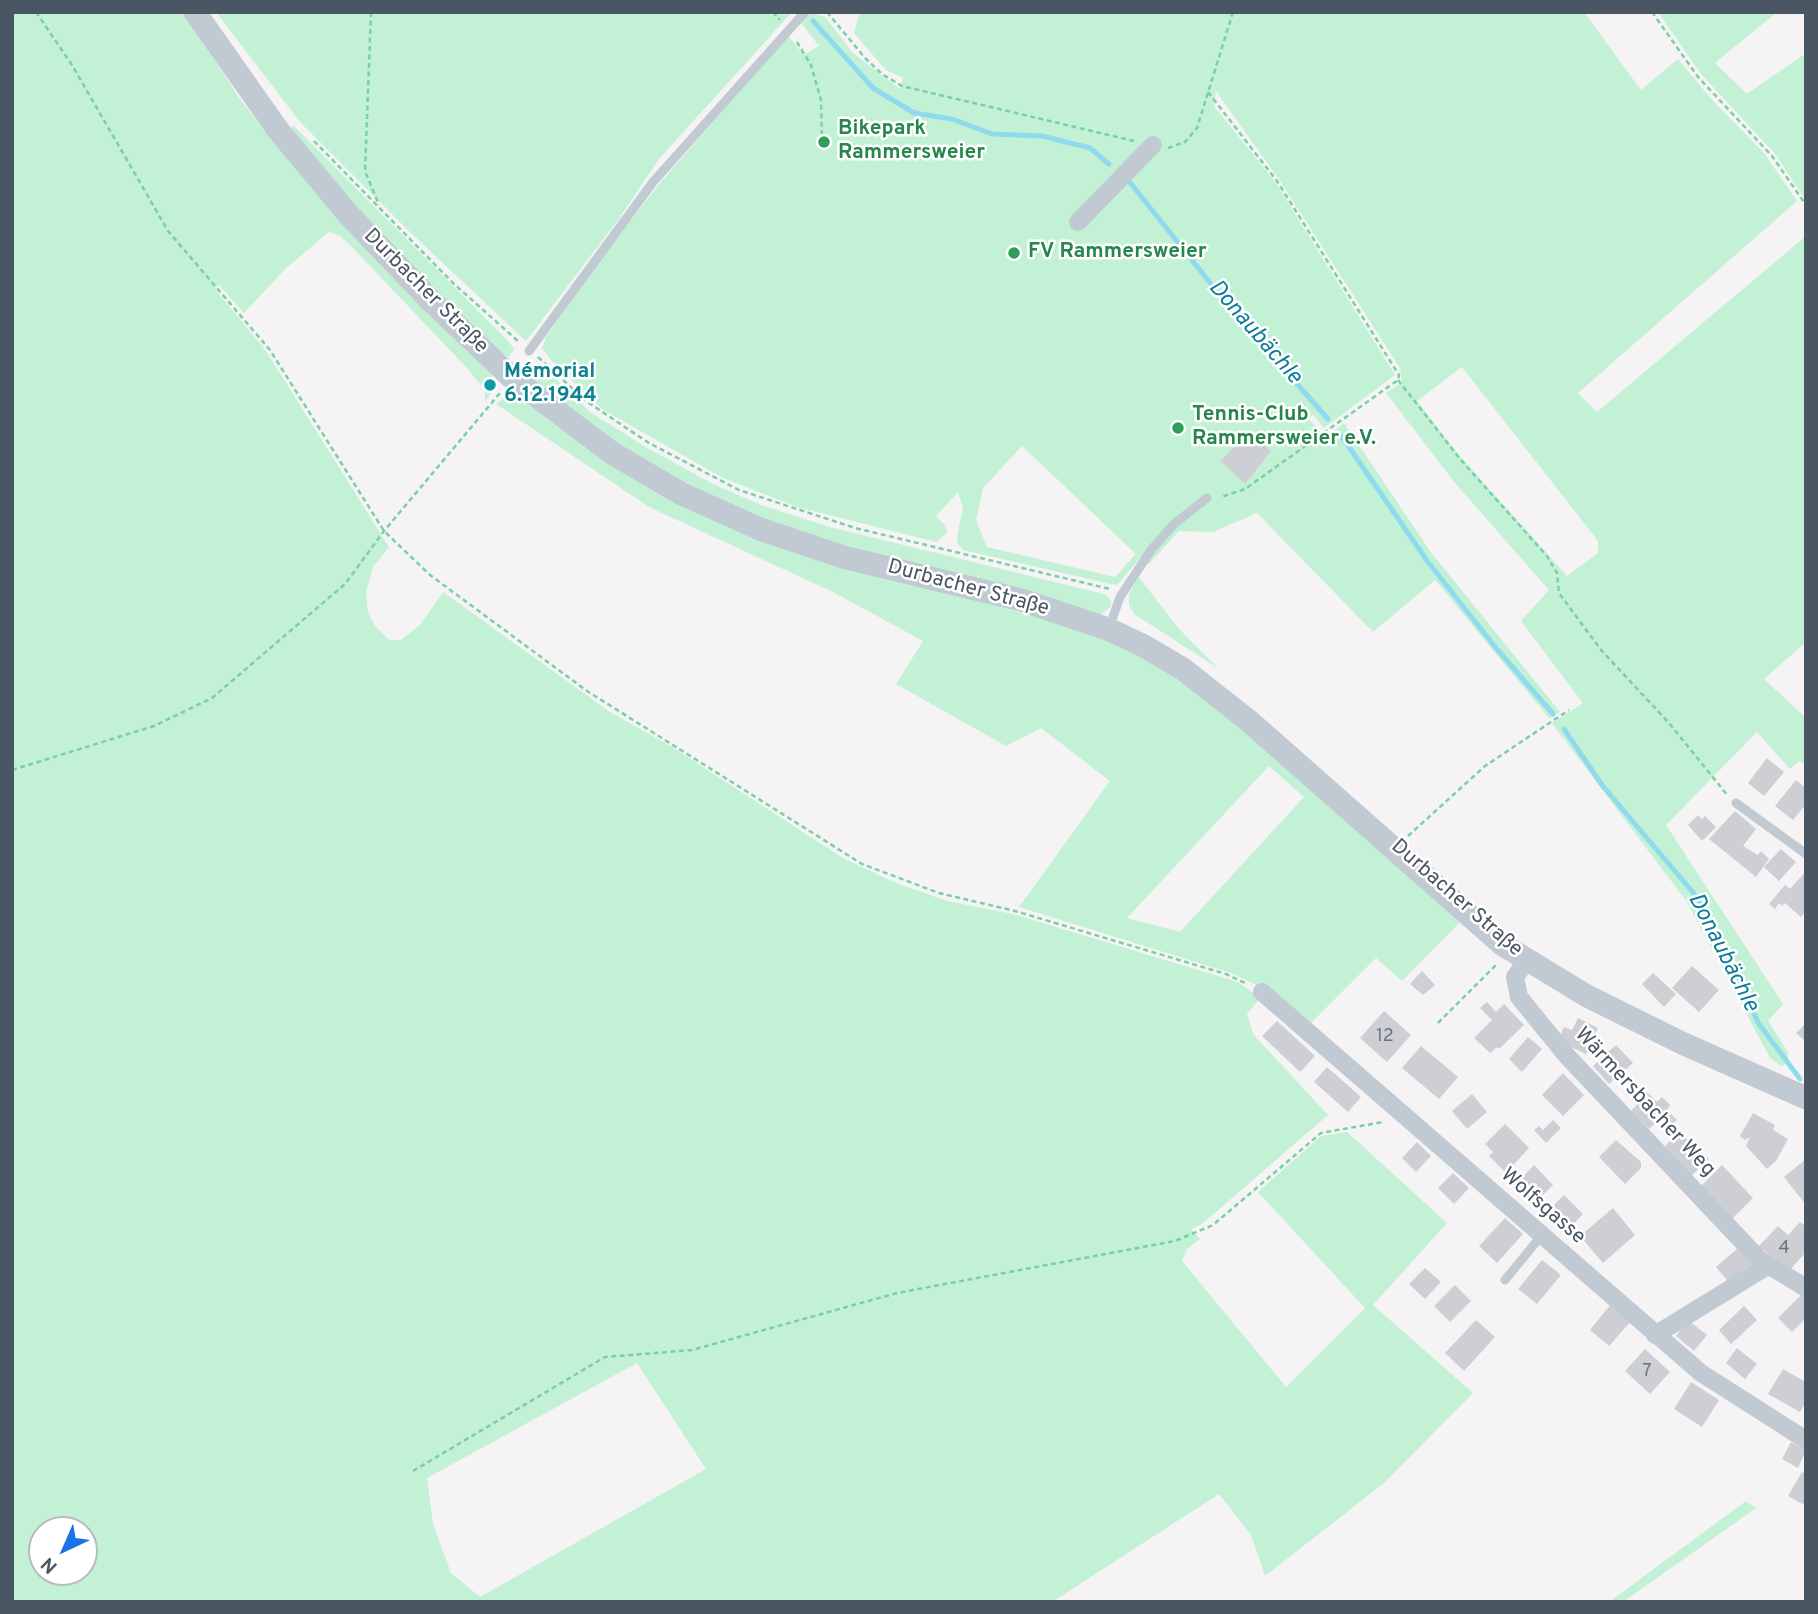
<!DOCTYPE html>
<html>
<head>
<meta charset="utf-8">
<style>
	body { margin:0 }
	#map { position:relative; width:1818px; height:1614px; overflow:hidden; background:#f5f3f3; font-family:Overpass,sans-serif }
	canvas { display:block }
	.frame { position:absolute; inset:0; border:14px solid #4a5661; pointer-events:none }
	.north { position:absolute; left:28px; top:1516px; width:70px; height:70px; box-sizing:border-box; background:#fff; border:2px solid #b7bbc0; border-radius:50%; rotate:224deg; font-size:19px; font-weight:700; line-height:28px; text-align:center; color:#4a5661 }
	.north::after { content:''; display:block; margin:auto; width:24px; height:32px; background:#1a73e8; clip-path:polygon(50% 0,100% 100%,50% 72%,0 100%) }
</style>
</head>
<body>
<div id="map">
<canvas width="1818" height="1614"></canvas>
<div class="frame"></div>
<div class="north">N</div>
</div>
<script>
const ctx = document.querySelector('canvas').getContext('2d');
ctx.lineJoin = 'round';
function fillPath(path, color) {
  ctx.fillStyle = color;
  ctx.fill(path, 'evenodd');
}
function toPath(rows) {
  const path = new Path2D();
  for (const r of rows) {
    path.moveTo(r[0], r[1]);
    for (let i = 2; i < r.length; i += 2) path.lineTo(r[i], r[i + 1]);
  }
  return path;
}
function strokePath(path, color, width, dash) {
  ctx.strokeStyle = color;
  ctx.lineWidth = width;
  ctx.lineCap = dash ? 'butt' : 'round';
  ctx.setLineDash(dash || []);
  ctx.stroke(path);
}
function write(font, color, halo, rows, align = 'center') {
  ctx.font = font + ' Overpass,sans-serif';
  ctx.lineWidth = 5;
  ctx.setLineDash([]);
  ctx.textBaseline = 'middle';
  ctx.strokeStyle = halo;
  ctx.fillStyle = color;
  for (const [text, x, y, turn = 0] of rows) {
    ctx.save();
    ctx.translate(x, y);
    ctx.rotate((+turn || 0) * Math.PI / 180);
    ctx.textAlign = isNaN(turn) ? turn : align;
    if (halo) ctx.strokeText(text, 0, 0);
    ctx.fillText(text, 0, 0);
    ctx.restore();
  }
}
const green = toPath([
	[12,12,183,12,242,102,273,141,492,375,496,386,485,402,485,390,465,366,351,246,340,236,329,232,286,268,244,313,219,285,215,289,266,351,389,547,373,567,366,592,368,612,375,626,389,640,401,640,420,625,443,592,610,712,672,747,843,858,891,881,947,901,1013,914,1238,982,1260,998,1247,1014,1253,1034,1328,1115,1202,1224,1191,1229,1200,1239,1187,1249,1182,1261,1286,1387,1365,1308,1258,1192,1321,1136,1347,1132,1447,1223,1373,1305,1473,1393,1384,1483,1265,1576,1251,1535,1219,1494,1052,1602,12,1602],
	[637,1363,706,1469,480,1597,451,1573,433,1524,427,1478],
	[42,1530,84,1530,84,1572,42,1572],
	[216,12,792,12,659,159,620,217,526,341,412,234,300,122],
	[808,12,825,17,853,53,900,89,903,78,886,70,854,33,860,12,1584,12,1641,90,1678,59,1713,101,1764,153,1797,201,1578,393,1597,412,1806,236,1806,642,1764,679,1806,718,1806,766,1799,761,1790,769,1757,732,1666,825,1783,1004,1768,1021,1788,1052,1788,1063,1781,1066,1770,1058,1687,902,1552,723,1583,703,1521,621,1549,590,1455,483,1386,393,1402,382,1400,368,1278,178,1216,91,1214,106,1276,183,1395,375,1324,428,1313,414,1309,419,1325,437,1344,423,1430,551,1560,712,1549,718,1435,580,1373,632,1257,513,1213,532,1179,531,1149,564,1140,558,1117,585,1111,584,963,550,958,544,957,536,963,508,958,492,936,516,945,525,947,533,936,542,797,507,723,478,602,409,551,360,542,348,546,337,604,254,661,182,788,36,804,55,819,46,801,23],
	[1462,367,1598,541,1598,553,1567,576,1459,455,1417,401],
	[1022,446,1136,554,1115,577,987,547,976,520,983,488],
	[1658,12,1777,12,1715,63,1747,94,1806,53,1806,201,1776,155,1701,74],
	[294,126,508,341,514,349,509,357,498,352,399,255,289,129],
	[534,365,557,380,590,412,644,446,713,484,761,505,830,527,1104,594,1111,600,1111,606,1100,615,1006,585,928,569,851,549,718,502,646,463,583,421,529,378,529,366],
	[517,396,598,456,975,600,1101,635,1162,668,1228,714,1463,919,1402,981,1376,958,1311,1023,1267,990,1231,973,1019,907,1110,781,1041,728,1006,746,896,684,923,641,833,592,649,507,496,404,505,397],
	[1269,766,1304,797,1180,932,1127,918],
	[1138,576,1178,628,1218,668,1134,614,1129,605,1129,595],
	[1746,1501,1756,1508,1623,1602,1609,1602]
]);
const stream = toPath([
	[813,21,873,88,914,113,952,119,992,134,1042,136,1090,148,1109,164],
	[1128,180,1231,309,1328,419],
	[1342,437,1428,562,1496,648,1553,714],
	[1564,729,1602,785,1696,896,1759,1024,1800,1079]
]);
const building = toPath([
	[1249,431,1271,451,1245,484,1221,461],
	[1767,758,1784,772,1764,796,1748,783],
	[1796,780,1806,788,1806,804,1793,820,1775,806],
	[1735,811,1756,829,1743,846,1758,855,1761,851,1769,859,1756,877,1709,839],
	[1698,815,1702,819,1705,816,1716,827,1702,841,1688,825],
	[1781,849,1796,862,1779,881,1764,867],
	[1806,871,1806,911,1801,917,1785,903,1782,906,1779,903,1775,909,1769,904,1785,885,1790,889],
	[1692,966,1719,990,1699,1012,1672,988],
	[1422,971,1435,985,1423,995,1410,984],
	[1653,973,1676,994,1664,1007,1642,984],
	[1487,1002,1496,1012,1504,1004,1524,1025,1499,1049,1497,1047,1490,1053,1474,1038,1492,1020,1480,1008],
	[1384,1011,1411,1035,1387,1062,1360,1038],
	[1578,1018,1598,1028,1586,1054,1558,1041,1564,1027,1572,1030],
	[1277,1021,1315,1056,1300,1072,1262,1036],
	[1806,1023,1806,1042,1796,1033],
	[1528,1037,1542,1049,1522,1072,1509,1059],
	[1616,1045,1633,1063,1609,1084,1593,1066],
	[1421,1046,1458,1077,1439,1099,1402,1068],
	[1327,1067,1361,1097,1348,1112,1314,1082],
	[1563,1073,1584,1095,1563,1116,1542,1095],
	[1648,1093,1657,1102,1662,1097,1670,1105,1667,1110,1677,1120,1664,1132,1655,1123,1649,1129,1631,1111],
	[1472,1094,1487,1112,1467,1129,1452,1111],
	[1753,1113,1775,1125,1773,1130,1788,1139,1776,1161,1767,1169,1746,1146,1750,1137,1745,1140,1740,1136],
	[1553,1120,1561,1128,1546,1143,1534,1130,1539,1126,1543,1130],
	[1505,1124,1529,1148,1506,1173,1489,1156,1493,1152,1485,1144],
	[1679,1132,1709,1159,1691,1176,1665,1146],
	[1616,1140,1641,1162,1641,1168,1625,1184,1599,1157],
	[1417,1142,1431,1156,1416,1172,1402,1158],
	[1806,1159,1806,1205,1784,1177],
	[1534,1165,1553,1185,1535,1203,1516,1184],
	[1722,1165,1753,1198,1732,1219,1701,1186],
	[1453,1173,1469,1188,1454,1204,1438,1188],
	[1564,1195,1583,1214,1565,1233,1546,1213],
	[1613,1208,1635,1235,1603,1263,1580,1236],
	[1505,1218,1523,1234,1497,1263,1479,1246],
	[1800,1222,1806,1227,1806,1252,1788,1272,1759,1246,1778,1226,1788,1235],
	[1738,1248,1753,1265,1730,1284,1716,1267],
	[1542,1260,1561,1275,1537,1304,1518,1289],
	[1425,1268,1441,1282,1425,1299,1409,1284],
	[1455,1285,1471,1301,1450,1322,1434,1306],
	[1803,1293,1806,1296,1806,1318,1792,1332,1778,1318],
	[1611,1304,1631,1321,1609,1346,1590,1330],
	[1744,1306,1757,1320,1731,1344,1719,1330],
	[1476,1320,1495,1337,1464,1371,1445,1353],
	[1688,1320,1707,1335,1694,1351,1676,1336],
	[1737,1348,1757,1364,1745,1379,1726,1363],
	[1645,1349,1670,1372,1650,1394,1625,1371],
	[1783,1369,1806,1382,1806,1401,1800,1412,1768,1394],
	[1691,1382,1719,1400,1702,1427,1674,1409],
	[1791,1442,1806,1450,1798,1468,1782,1459],
	[1802,1472,1806,1474,1806,1506,1788,1496]
]);
const path = toPath([
	[36,12,72,65,168,231,270,350,384,531,430,575,587,691,862,864,939,893,1015,911,1226,974,1247,984],
	[371,12,365,171,379,205],
	[773,12,780,20],
	[827,12,865,58,882,74,902,86,1134,141],
	[1652,12,1698,77,1772,156,1806,205],
	[797,42,811,65,821,100,822,140],
	[1208,92,1277,181,1399,375,1398,380,1245,489,1221,497],
	[314,141,453,283,519,342],
	[1168,148,1185,142,1197,128,1233,12],
	[538,357,586,401,649,443,739,490,855,528,1110,589],
	[1398,380,1460,459,1547,556,1557,573,1559,593,1601,650,1669,723,1728,796],
	[12,770,154,726,212,698,345,584,384,531,500,393],
	[1408,836,1485,766,1569,710],
	[1438,1023,1497,964],
	[413,1471,605,1357,692,1350,897,1293,1175,1241,1213,1225,1321,1133,1383,1122]
]);
const service = toPath([
	[529,351,653,182,805,12],
	[1109,628,1120,597,1151,550,1174,524,1207,498],
	[1736,803,1806,854],
	[1505,1280,1541,1236]
]);
const minor = toPath([
	[1078,222,1153,145],
	[1527,960,1515,977,1519,997,1567,1056,1760,1260,1806,1288],
	[1262,992,1701,1373,1806,1440],
	[1655,1335,1769,1265]
]);
const tertiary = toPath([
	[195,12,278,130,348,214,431,301,510,376,612,453,682,494,760,529,843,557,1021,600,1108,629,1144,646,1183,669,1249,721,1503,945,1587,996,1684,1044,1806,1098]
]);
const markers = [
	[824,142,7,"#2e9e5b"],
	[1014,253,7,"#2e9e5b"],
	[490,385,7,"#0f9aa8"],
	[1178,428,7,"#2e9e5b"]
];
const numberNames = [
	["12",1385,1037],
	["4",1784,1249],
	["7",1647,1372]
];
const leisureNames = [
	["Bikepark",838,130],
	["Rammersweier",838,154],
	["FV Rammersweier",1028,253],
	["Tennis-Club",1192,416],
	["Rammersweier e.V.",1192,440]
];
const streetNames = [
	["Durbacher Straße",425,292,45],
	["Durbacher Straße",968,589,15],
	["Durbacher Straße",1456,899,41],
	["Wärmersbacher Weg",1644,1103,47],
	["Wolfsgasse",1542,1207,41]
];
const cultureNames = [
	["Mémorial",504,373],
	["6.12.1944",504,397]
];
const waterNames = [
	["Donaubächle",1254,333,49],
	["Donaubächle",1722,953,63]
];
fillPath(green, '#c3f1d5');
strokePath(stream, '#90daee', 5);
fillPath(building, '#cdcfd5');
strokePath(path, '#7ad0a6', 2.5, [5, 3.5]);
strokePath(service, '#c1cad2', 9);
strokePath(minor, '#c1cad2', 18);
strokePath(tertiary, '#c1cad2', 23);
for (const [x, y, r, color] of markers) {
  const dot = new Path2D();
  dot.arc(x, y, r, 0, 2 * Math.PI);
  ctx.fillStyle = color;
  ctx.fill(dot);
  strokePath(dot, '#fff', 2.5);
}
write('18px', '#6b747e', null, numberNames);
write('bold 21px', '#27864d', '#fff', leisureNames, 'left');
write('21px', '#4a5661', '#fff', streetNames);
write('bold 21px', '#0d838f', '#fff', cultureNames, 'left');
write('italic 23px', '#0c7c9b', '#fff', waterNames);
</script>
</body>
</html>
